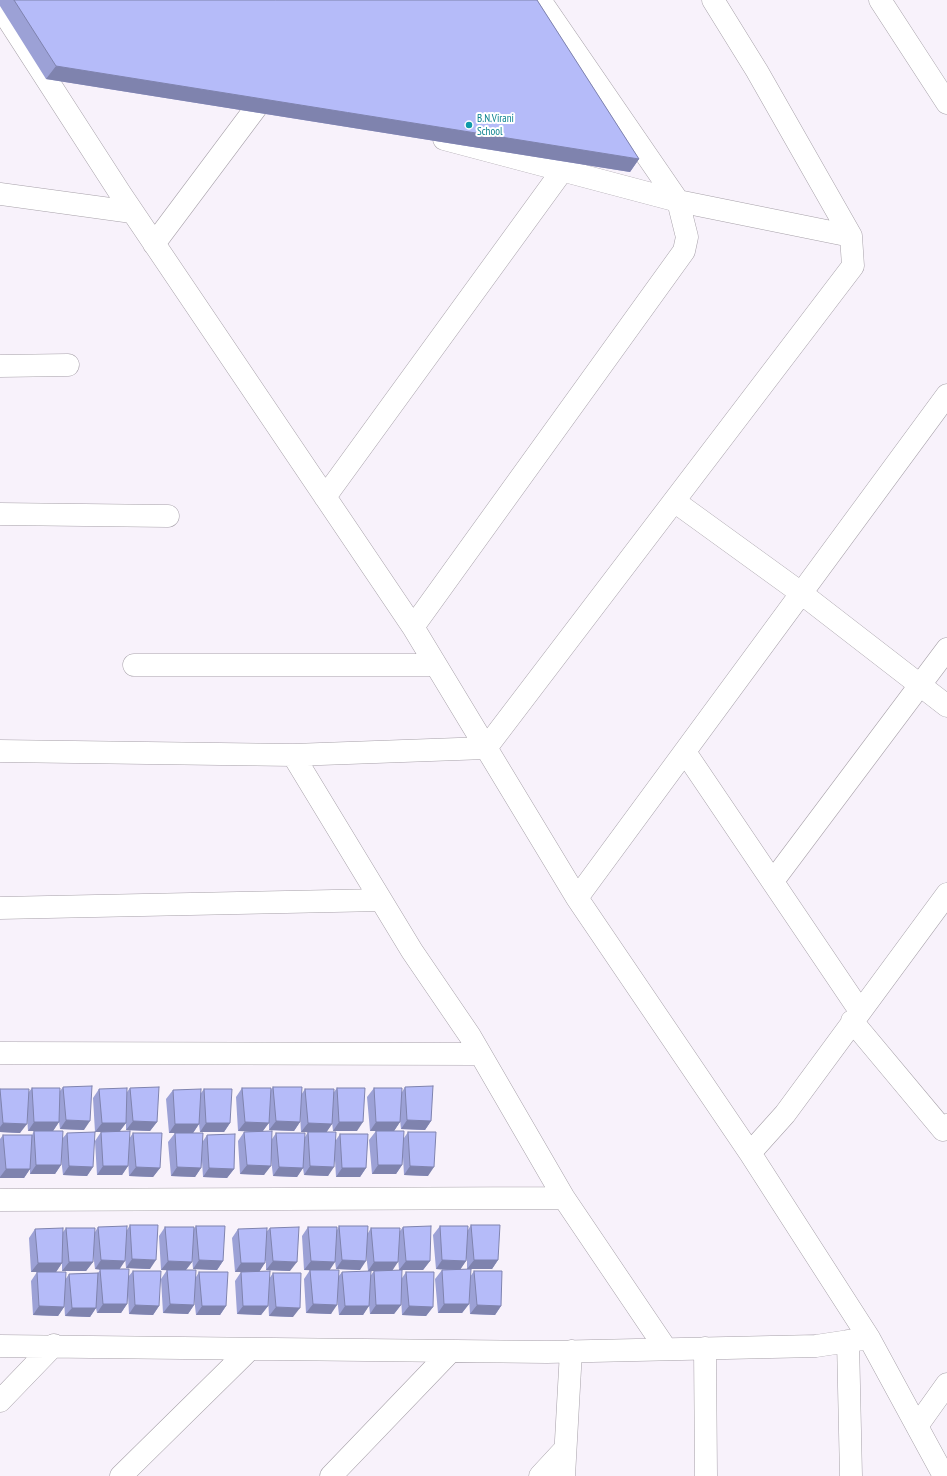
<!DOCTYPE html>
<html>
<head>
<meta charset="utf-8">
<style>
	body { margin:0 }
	canvas { display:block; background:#f8f2fb }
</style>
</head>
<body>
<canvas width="947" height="1476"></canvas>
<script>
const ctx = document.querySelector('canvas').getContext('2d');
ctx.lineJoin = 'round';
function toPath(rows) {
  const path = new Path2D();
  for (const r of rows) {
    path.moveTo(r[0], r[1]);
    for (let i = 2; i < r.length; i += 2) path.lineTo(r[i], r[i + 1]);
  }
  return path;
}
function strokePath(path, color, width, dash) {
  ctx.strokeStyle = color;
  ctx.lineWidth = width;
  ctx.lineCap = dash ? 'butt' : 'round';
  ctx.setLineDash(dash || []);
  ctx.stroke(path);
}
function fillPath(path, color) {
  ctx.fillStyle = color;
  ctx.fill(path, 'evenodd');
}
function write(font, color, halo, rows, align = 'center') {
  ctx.font = font + ' "PT Sans Narrow",sans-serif';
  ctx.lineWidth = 4;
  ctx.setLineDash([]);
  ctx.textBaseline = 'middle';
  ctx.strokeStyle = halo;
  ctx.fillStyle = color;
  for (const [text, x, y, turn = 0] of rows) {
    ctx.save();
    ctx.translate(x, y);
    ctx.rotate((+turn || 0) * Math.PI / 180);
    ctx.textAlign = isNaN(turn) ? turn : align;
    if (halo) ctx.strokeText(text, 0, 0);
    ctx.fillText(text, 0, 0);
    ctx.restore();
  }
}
const minor = toPath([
	[880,0,947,103],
	[0,7,120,193,413,627,577,898,750,1153],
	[444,139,678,201,851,236],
	[0,194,132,212],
	[154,244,261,101],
	[0,366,68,365],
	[325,497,562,171],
	[674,501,801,593,947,706],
	[0,514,168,516],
	[413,627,684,251,687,237,678,201,540,0],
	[134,665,436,665],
	[0,751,293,755,486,748,853,266,851,236,757,71,713,0],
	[685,752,860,1011],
	[293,755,412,951,470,1036,564,1198,666,1349],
	[773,881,947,649],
	[577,898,947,395],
	[0,908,381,900],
	[852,1021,943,1130,947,1125],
	[0,1053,480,1054],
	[0,1200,564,1198],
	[848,1341,851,1476],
	[0,1346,547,1352,816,1346,869,1338],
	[705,1348,706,1476],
	[0,1401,54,1345],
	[917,1426,947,1384],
	[121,1476,250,1349],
	[331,1476,450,1352],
	[540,1476,565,1449],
	[564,1476,571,1351],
	[944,1476,869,1338,750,1153,785,1114,947,894]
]);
const wall = toPath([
	[0,0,537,0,639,159,630,172,46,79,0,6],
	[63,1087,84,1130,60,1129,59,1122,53,1131,62,1139,67,1133,93,1167,87,1176,63,1175,61,1158,61,1165,55,1174,30,1174,30,1169,24,1178,0,1178,0,1139,3,1135,32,1135,34,1131,39,1131,28,1131,27,1116,20,1133,0,1132,0,1089,28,1093,32,1088,60,1091],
	[273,1087,301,1095,305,1089,334,1092,337,1088,357,1131,333,1131,332,1122,332,1124,326,1132,336,1140,340,1134,366,1168,360,1177,336,1177,335,1160,328,1176,304,1175,303,1168,297,1177,273,1176,271,1158,264,1175,240,1174,238,1141,244,1132,250,1131,238,1131,236,1097,242,1088,270,1091],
	[300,1115,301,1132,309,1132,308,1132,305,1137,276,1133,272,1139,263,1131,269,1122,269,1130,294,1131,300,1122],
	[405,1087,431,1121,425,1130,401,1129,400,1120,400,1122,394,1131,404,1138,408,1132,428,1176,404,1175,403,1157,402,1165,396,1174,372,1174,369,1140,376,1131,380,1131,370,1131,367,1097,374,1088,402,1092],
	[130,1088,157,1122,150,1131,126,1130,126,1120,126,1123,120,1131,129,1139,133,1133,160,1168,153,1177,129,1176,128,1159,128,1166,122,1175,97,1175,95,1141,101,1132,95,1132,93,1098,99,1089,127,1092],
	[204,1089,230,1123,224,1132,200,1132,199,1124,193,1133,203,1141,207,1135,234,1169,227,1178,203,1177,202,1161,201,1168,195,1177,171,1176,168,1142,175,1133,169,1133,166,1099,173,1090,201,1093],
	[130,1225,150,1269,126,1268,125,1257,119,1269,128,1277,133,1271,159,1306,153,1315,129,1314,128,1296,127,1304,121,1313,97,1313,96,1308,90,1317,65,1316,64,1300,64,1307,58,1316,33,1315,31,1281,37,1272,43,1272,31,1272,29,1238,35,1229,63,1232,66,1228,95,1232,98,1227,127,1230],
	[93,1253,95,1269,100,1270,98,1273,69,1274,65,1280,56,1272,62,1263,62,1271,86,1271,93,1262],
	[471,1225,498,1260,492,1269,467,1269,467,1258,466,1261,460,1269,470,1277,474,1271,501,1306,495,1315,470,1314,469,1297,469,1304,462,1313,438,1313,435,1279,442,1270,447,1270,436,1269,433,1235,440,1226,468,1230],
	[196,1226,223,1261,217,1270,193,1269,192,1257,192,1262,186,1270,196,1277,199,1272,226,1306,220,1315,196,1315,194,1297,194,1305,188,1314,163,1313,161,1279,167,1270,161,1270,159,1236,165,1227,193,1230],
	[339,1226,368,1233,371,1228,400,1231,403,1227,430,1261,423,1270,399,1270,398,1258,392,1271,402,1278,406,1272,433,1307,426,1316,402,1315,401,1297,401,1305,394,1314,370,1314,369,1305,363,1315,339,1315,337,1297,331,1314,306,1313,304,1279,310,1270,319,1270,304,1270,302,1236,308,1227,337,1230],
	[366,1253,368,1271,378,1271,374,1271,371,1275,342,1272,338,1277,329,1270,335,1261,336,1269,360,1270],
	[270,1228,290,1271,266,1270,266,1260,259,1272,269,1279,273,1273,293,1317,269,1316,268,1298,268,1306,261,1315,237,1314,235,1281,241,1272,235,1272,232,1238,238,1229,267,1231]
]);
const shadedWall = toPath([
	[56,66,639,159,630,172,46,79],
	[66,1120,90,1121,84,1130,60,1129],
	[407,1120,431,1121,425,1130,401,1129],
	[133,1121,157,1122,150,1131,126,1130],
	[276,1121,300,1122,294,1131,269,1130],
	[34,1122,59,1122,53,1131,28,1131],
	[245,1122,269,1123,262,1132,238,1131],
	[339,1122,363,1122,357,1131,333,1131],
	[376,1122,400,1122,394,1131,370,1131],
	[3,1123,27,1124,20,1133,0,1132,0,1127],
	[102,1123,126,1123,119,1132,95,1132],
	[206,1123,230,1123,224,1132,200,1132],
	[308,1123,332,1124,326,1133,301,1132],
	[175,1124,199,1124,193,1133,169,1133],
	[36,1165,61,1165,55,1174,30,1174],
	[247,1165,271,1166,264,1175,240,1174],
	[378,1165,402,1165,396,1174,372,1174],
	[69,1166,93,1167,87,1176,63,1175],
	[103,1166,128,1166,122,1175,97,1175],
	[310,1166,334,1167,328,1176,304,1175],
	[410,1166,434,1167,428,1176,404,1175],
	[136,1167,160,1168,153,1177,129,1176],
	[177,1167,201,1168,195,1177,171,1176],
	[279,1167,303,1168,297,1177,273,1176],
	[209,1168,234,1169,227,1178,203,1177],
	[342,1168,366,1168,360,1177,336,1177],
	[6,1169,30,1169,24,1178,0,1178,0,1177],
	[132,1259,156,1260,150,1269,126,1268],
	[101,1260,125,1261,119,1270,95,1269],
	[199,1260,223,1261,217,1270,193,1269],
	[342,1260,366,1261,360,1270,336,1269],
	[442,1260,466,1261,460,1270,436,1269],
	[474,1260,498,1260,492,1269,467,1269],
	[168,1261,192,1262,185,1271,161,1270],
	[273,1261,297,1262,290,1271,266,1270],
	[311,1261,335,1262,329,1271,304,1270],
	[406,1261,430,1261,423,1270,399,1270],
	[69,1262,93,1262,86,1271,62,1271],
	[374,1262,398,1262,392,1271,368,1271],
	[38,1263,62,1263,56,1272,31,1272],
	[241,1263,265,1263,259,1272,235,1272],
	[103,1304,127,1304,121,1313,97,1313],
	[170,1304,194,1305,188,1314,163,1313],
	[313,1304,337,1305,331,1314,306,1313],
	[444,1304,469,1304,462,1313,438,1313],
	[135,1305,159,1306,153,1315,129,1314],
	[376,1305,401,1305,394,1314,370,1314],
	[477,1305,501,1306,495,1315,470,1314],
	[39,1306,64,1307,58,1316,33,1315],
	[202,1306,226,1306,220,1315,196,1315],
	[243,1306,268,1306,261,1315,237,1314],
	[345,1306,369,1306,363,1315,339,1315],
	[409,1306,433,1307,426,1316,402,1315],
	[276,1307,300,1308,293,1317,269,1316],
	[72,1308,96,1308,90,1317,65,1316]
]);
const building = toPath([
	[14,0,537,0,639,159,56,66,14,0],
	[92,1086,90,1121,66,1120,63,1087,92,1086],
	[433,1086,431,1121,407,1120,405,1087,433,1086],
	[159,1087,157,1122,133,1121,130,1088,159,1087],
	[273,1087,302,1087,300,1122,276,1121,273,1087],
	[32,1088,60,1088,59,1122,34,1122,32,1088],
	[127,1088,126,1123,102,1123,99,1089,127,1088],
	[242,1088,271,1088,269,1123,245,1122,242,1088],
	[337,1088,365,1088,363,1122,339,1122,337,1088],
	[374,1088,402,1088,400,1122,376,1122,374,1088],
	[0,1089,29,1089,27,1124,3,1123,0,1089],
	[201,1089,199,1124,175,1124,173,1090,201,1089],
	[204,1089,232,1089,230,1123,206,1123,204,1089],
	[305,1089,334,1089,332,1124,308,1123,305,1089],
	[34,1131,63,1131,61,1165,36,1165,34,1131],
	[130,1131,128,1166,103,1166,101,1132,130,1131],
	[272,1131,271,1166,247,1165,244,1132,272,1131],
	[376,1131,404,1131,402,1165,378,1165,376,1131],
	[95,1132,93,1167,69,1166,67,1133,95,1132],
	[308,1132,336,1132,334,1167,310,1166,308,1132],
	[408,1132,436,1132,434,1167,410,1166,408,1132],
	[133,1133,162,1133,160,1168,136,1167,133,1133],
	[175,1133,203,1133,201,1168,177,1167,175,1133],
	[276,1133,305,1133,303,1168,279,1167,276,1133],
	[235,1134,234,1169,209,1168,207,1135,235,1134],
	[340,1134,368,1134,366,1168,342,1168,340,1134],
	[3,1135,32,1135,30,1169,6,1169,3,1135],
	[130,1225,158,1225,156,1260,132,1259,130,1225],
	[471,1225,500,1225,498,1260,474,1260,471,1225],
	[127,1226,125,1261,101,1260,98,1227,127,1226],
	[196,1226,225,1226,223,1261,199,1260,196,1226],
	[339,1226,368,1226,366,1261,342,1260,339,1226],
	[431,1226,430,1261,406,1261,403,1227,431,1226],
	[440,1226,468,1226,466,1261,442,1260,440,1226],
	[165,1227,194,1227,192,1262,168,1261,165,1227],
	[299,1227,297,1262,273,1261,270,1228,299,1227],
	[308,1227,337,1227,335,1262,311,1261,308,1227],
	[63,1228,62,1263,38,1263,35,1229,63,1228],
	[66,1228,95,1228,93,1262,69,1262,66,1228],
	[267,1228,265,1263,241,1263,238,1229,267,1228],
	[371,1228,400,1228,398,1262,374,1262,371,1228],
	[100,1269,129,1269,127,1304,103,1304,100,1269],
	[471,1269,469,1304,444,1304,442,1270,471,1269],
	[167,1270,196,1270,194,1305,170,1304,167,1270],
	[310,1270,339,1270,337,1305,313,1304,310,1270],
	[402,1270,401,1305,376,1305,374,1271,402,1270],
	[133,1271,161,1271,159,1306,135,1305,133,1271],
	[270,1271,268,1306,243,1306,241,1272,270,1271],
	[371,1271,369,1306,345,1306,342,1272,371,1271],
	[474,1271,502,1271,501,1306,477,1305,474,1271],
	[37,1272,66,1272,64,1307,39,1306,37,1272],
	[199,1272,228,1272,226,1306,202,1306,199,1272],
	[406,1272,434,1272,433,1307,409,1306,406,1272],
	[98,1273,96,1308,72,1308,69,1274,98,1273],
	[273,1273,301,1273,300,1308,276,1307,273,1273]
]);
const markers = [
	[469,125,4,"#0f9aa8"]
];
const cultureNames = [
	["B.N.Virani",477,119],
	["School",477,132]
];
strokePath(minor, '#a7a1a9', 23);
strokePath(minor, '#fff', 22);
fillPath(wall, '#9ca1d6');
fillPath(shadedWall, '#7f83ae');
fillPath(building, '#b5bbf9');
strokePath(building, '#7f83ae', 1);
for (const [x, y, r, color] of markers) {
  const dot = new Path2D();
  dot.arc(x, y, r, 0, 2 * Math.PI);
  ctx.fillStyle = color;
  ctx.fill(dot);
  strokePath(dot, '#fff', 1.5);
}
write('11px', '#0d838f', '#fff', cultureNames, 'left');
</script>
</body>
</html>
